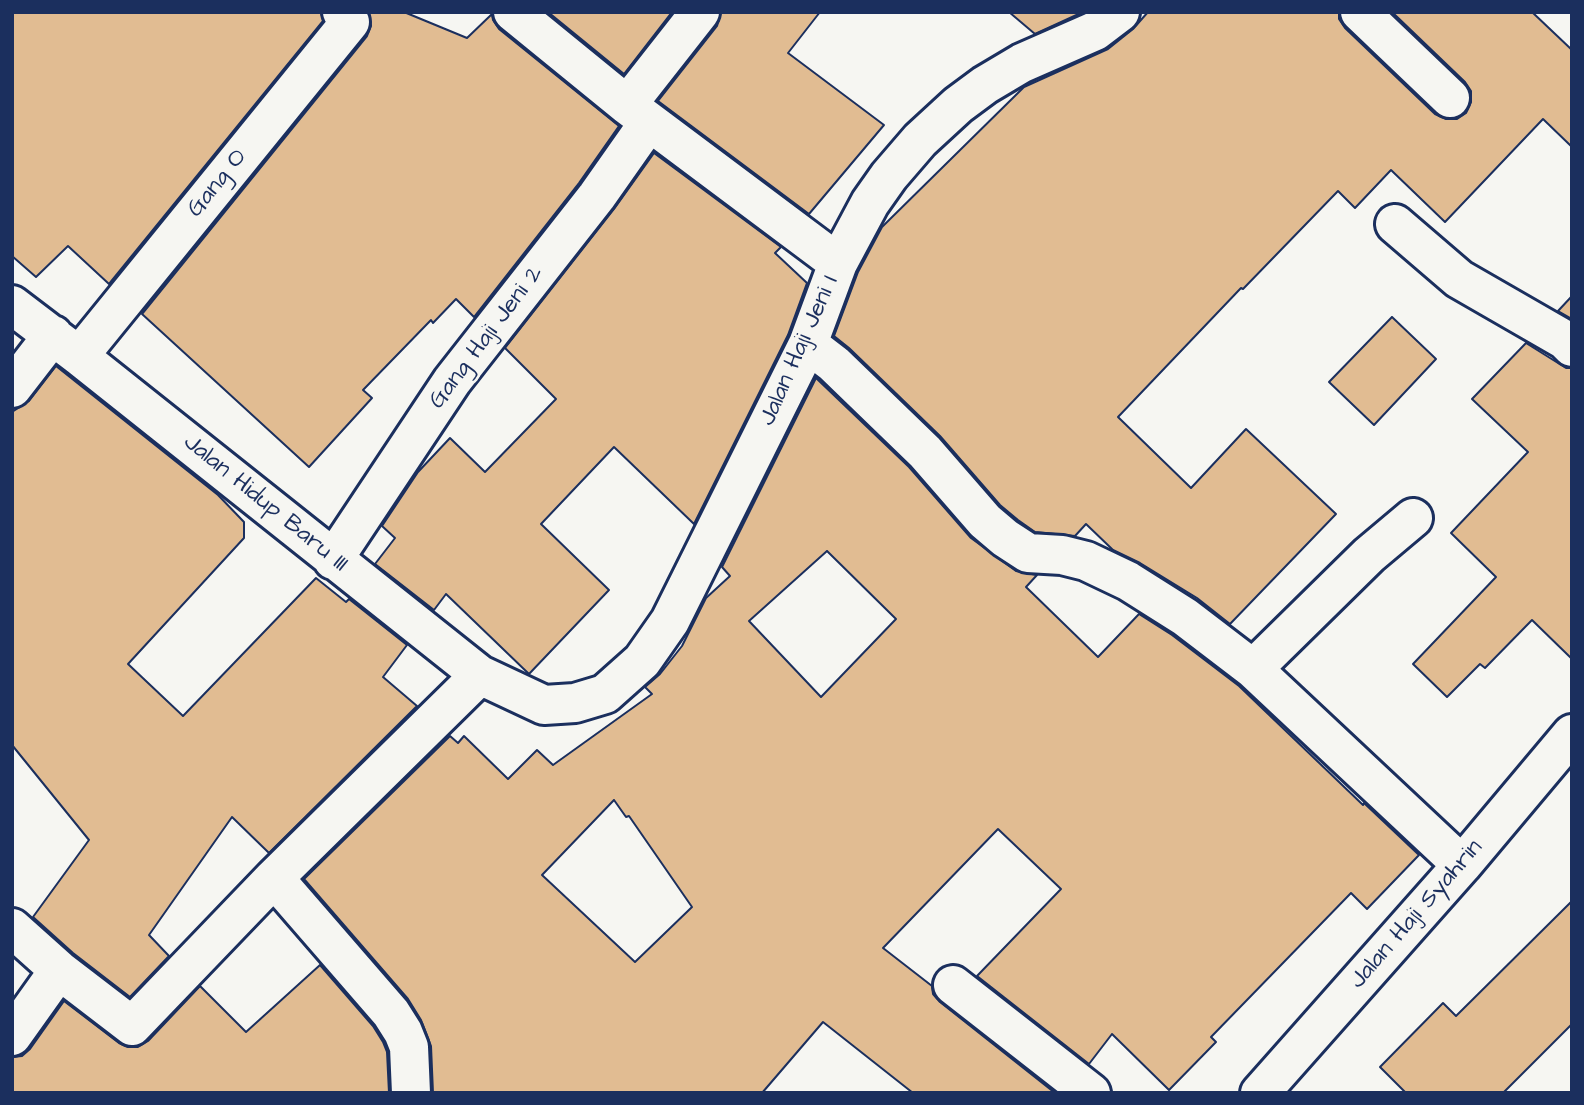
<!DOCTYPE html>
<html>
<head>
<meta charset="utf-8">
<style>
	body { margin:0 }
	#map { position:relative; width:1584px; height:1105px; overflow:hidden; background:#f6f6f2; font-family:"Architects Daughter",sans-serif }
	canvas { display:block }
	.frame { position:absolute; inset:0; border:14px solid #1b2f5e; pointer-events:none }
</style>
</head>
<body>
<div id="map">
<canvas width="1584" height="1105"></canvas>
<div class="frame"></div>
</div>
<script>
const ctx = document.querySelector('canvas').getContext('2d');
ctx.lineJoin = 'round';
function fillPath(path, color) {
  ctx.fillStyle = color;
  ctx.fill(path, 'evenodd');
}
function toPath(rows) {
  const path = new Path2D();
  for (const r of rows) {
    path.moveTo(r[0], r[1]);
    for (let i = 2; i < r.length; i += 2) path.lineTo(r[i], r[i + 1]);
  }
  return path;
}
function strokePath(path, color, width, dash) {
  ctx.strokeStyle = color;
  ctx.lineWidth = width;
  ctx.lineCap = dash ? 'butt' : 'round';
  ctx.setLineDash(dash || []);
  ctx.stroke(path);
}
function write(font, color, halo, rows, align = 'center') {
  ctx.font = font + ' "Architects Daughter",sans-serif';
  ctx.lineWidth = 5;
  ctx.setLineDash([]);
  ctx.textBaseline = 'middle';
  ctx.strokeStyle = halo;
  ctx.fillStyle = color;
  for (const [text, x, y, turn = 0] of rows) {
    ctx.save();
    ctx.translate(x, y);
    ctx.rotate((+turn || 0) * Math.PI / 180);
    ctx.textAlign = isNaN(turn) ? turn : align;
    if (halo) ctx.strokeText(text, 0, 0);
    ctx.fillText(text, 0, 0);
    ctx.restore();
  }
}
const building = toPath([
	[12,12,321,12,323,21,109,284,68,246,36,277,12,256,12,12],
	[369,12,404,12,467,38,492,14,493,20,499,29,619,126,579,183,474,317,456,299,433,323,431,320,363,390,372,398,309,467,142,314,367,36,371,26,369,12],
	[548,12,672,12,624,74,548,12],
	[721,12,820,12,788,53,884,125,809,214,658,101,717,26,721,12],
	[1009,12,1083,12,1035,34,1009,12],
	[1148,12,1339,12,1339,19,1345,28,1435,114,1446,119,1457,119,1466,113,1471,102,1471,91,1465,82,1392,12,1532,12,1572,50,1572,147,1543,119,1445,222,1391,170,1355,208,1338,191,1243,289,1241,288,1118,417,1191,488,1246,429,1336,514,1230,624,1197,598,1140,563,1113,550,1086,524,1075,536,1035,532,1018,520,1000,505,940,436,849,348,834,336,858,272,882,227,1024,87,1108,49,1133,29,1148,12],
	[654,153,781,247,775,253,807,283,788,335,694,524,614,447,541,524,609,590,529,674,446,594,434,610,375,564,395,538,382,526,418,472,450,438,485,472,556,399,505,348,614,209,654,153],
	[1572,296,1572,319,1558,311,1572,296],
	[1392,317,1436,359,1374,425,1329,382,1392,317],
	[1526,343,1566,368,1572,368,1572,659,1532,620,1485,668,1480,664,1447,697,1413,664,1496,577,1451,533,1528,452,1472,399,1526,343],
	[56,366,218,495,244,522,244,538,128,664,183,716,316,578,346,602,349,599,407,645,383,677,417,706,269,853,232,817,149,935,169,956,130,997,73,953,33,917,89,840,12,745,12,412,29,401,56,366],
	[816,378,909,467,971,538,1016,571,1037,575,1026,587,1098,657,1139,614,1172,635,1239,686,1363,805,1364,803,1419,855,1367,909,1351,893,1211,1037,1216,1042,1169,1090,1112,1034,1089,1064,977,976,1061,889,998,829,883,948,932,986,933,994,940,1002,1055,1093,913,1093,823,1022,762,1093,433,1093,431,1046,421,1020,408,999,304,879,450,736,458,743,464,736,508,779,537,750,553,765,652,694,645,687,660,674,682,646,706,598,730,576,722,567,816,378],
	[827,551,896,619,821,697,749,621,827,551],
	[614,800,626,817,629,816,692,907,635,962,542,875,614,800],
	[1572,901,1572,1024,1503,1093,1406,1093,1380,1067,1443,1003,1456,1016,1572,901],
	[320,965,373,1026,383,1042,387,1052,389,1093,12,1093,12,1057,22,1056,30,1049,64,1001,119,1043,128,1047,138,1047,148,1041,200,986,246,1032,320,965]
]);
const minor = toPath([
	[513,12,627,105,838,263],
	[1360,12,1450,98],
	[627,105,700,12],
	[1395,224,1459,279,1565,340,1572,347],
	[12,305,79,356,480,675,544,705,575,703,605,694,642,661,670,621,808,344,838,263,870,203,889,176,920,140,958,105,985,85,1022,63,1095,31,1120,12],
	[808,344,834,364,925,452,985,521,1005,538,1028,553,1062,555,1086,561,1128,581,1185,617,1253,669,1462,865],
	[79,356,350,22,342,12],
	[12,388,53,335],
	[333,560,452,381,597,196,649,122],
	[1253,669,1369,555,1413,518],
	[274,878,391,1013,403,1032,409,1047,411,1093],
	[12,928,59,970,132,1026,274,878,480,675],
	[953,985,1091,1093],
	[12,1036,59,970],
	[1260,1093,1462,865,1572,734]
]);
const streetNames = [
	["Gang O",218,184,-51],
	["Gang Haji Jeni 2",487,338,-53],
	["Jalan Haji Jeni I",800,351,-66],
	["Jalan Hidup Baru III",265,504,39],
	["Jalan Haji Syahrin",1417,915,-49]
];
fillPath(building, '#e1bc92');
strokePath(building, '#1b2f5e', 2);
strokePath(minor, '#1b2f5e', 44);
strokePath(minor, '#f6f6f2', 38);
write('24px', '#1b2f5e', '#f6f6f2', streetNames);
</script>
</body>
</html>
